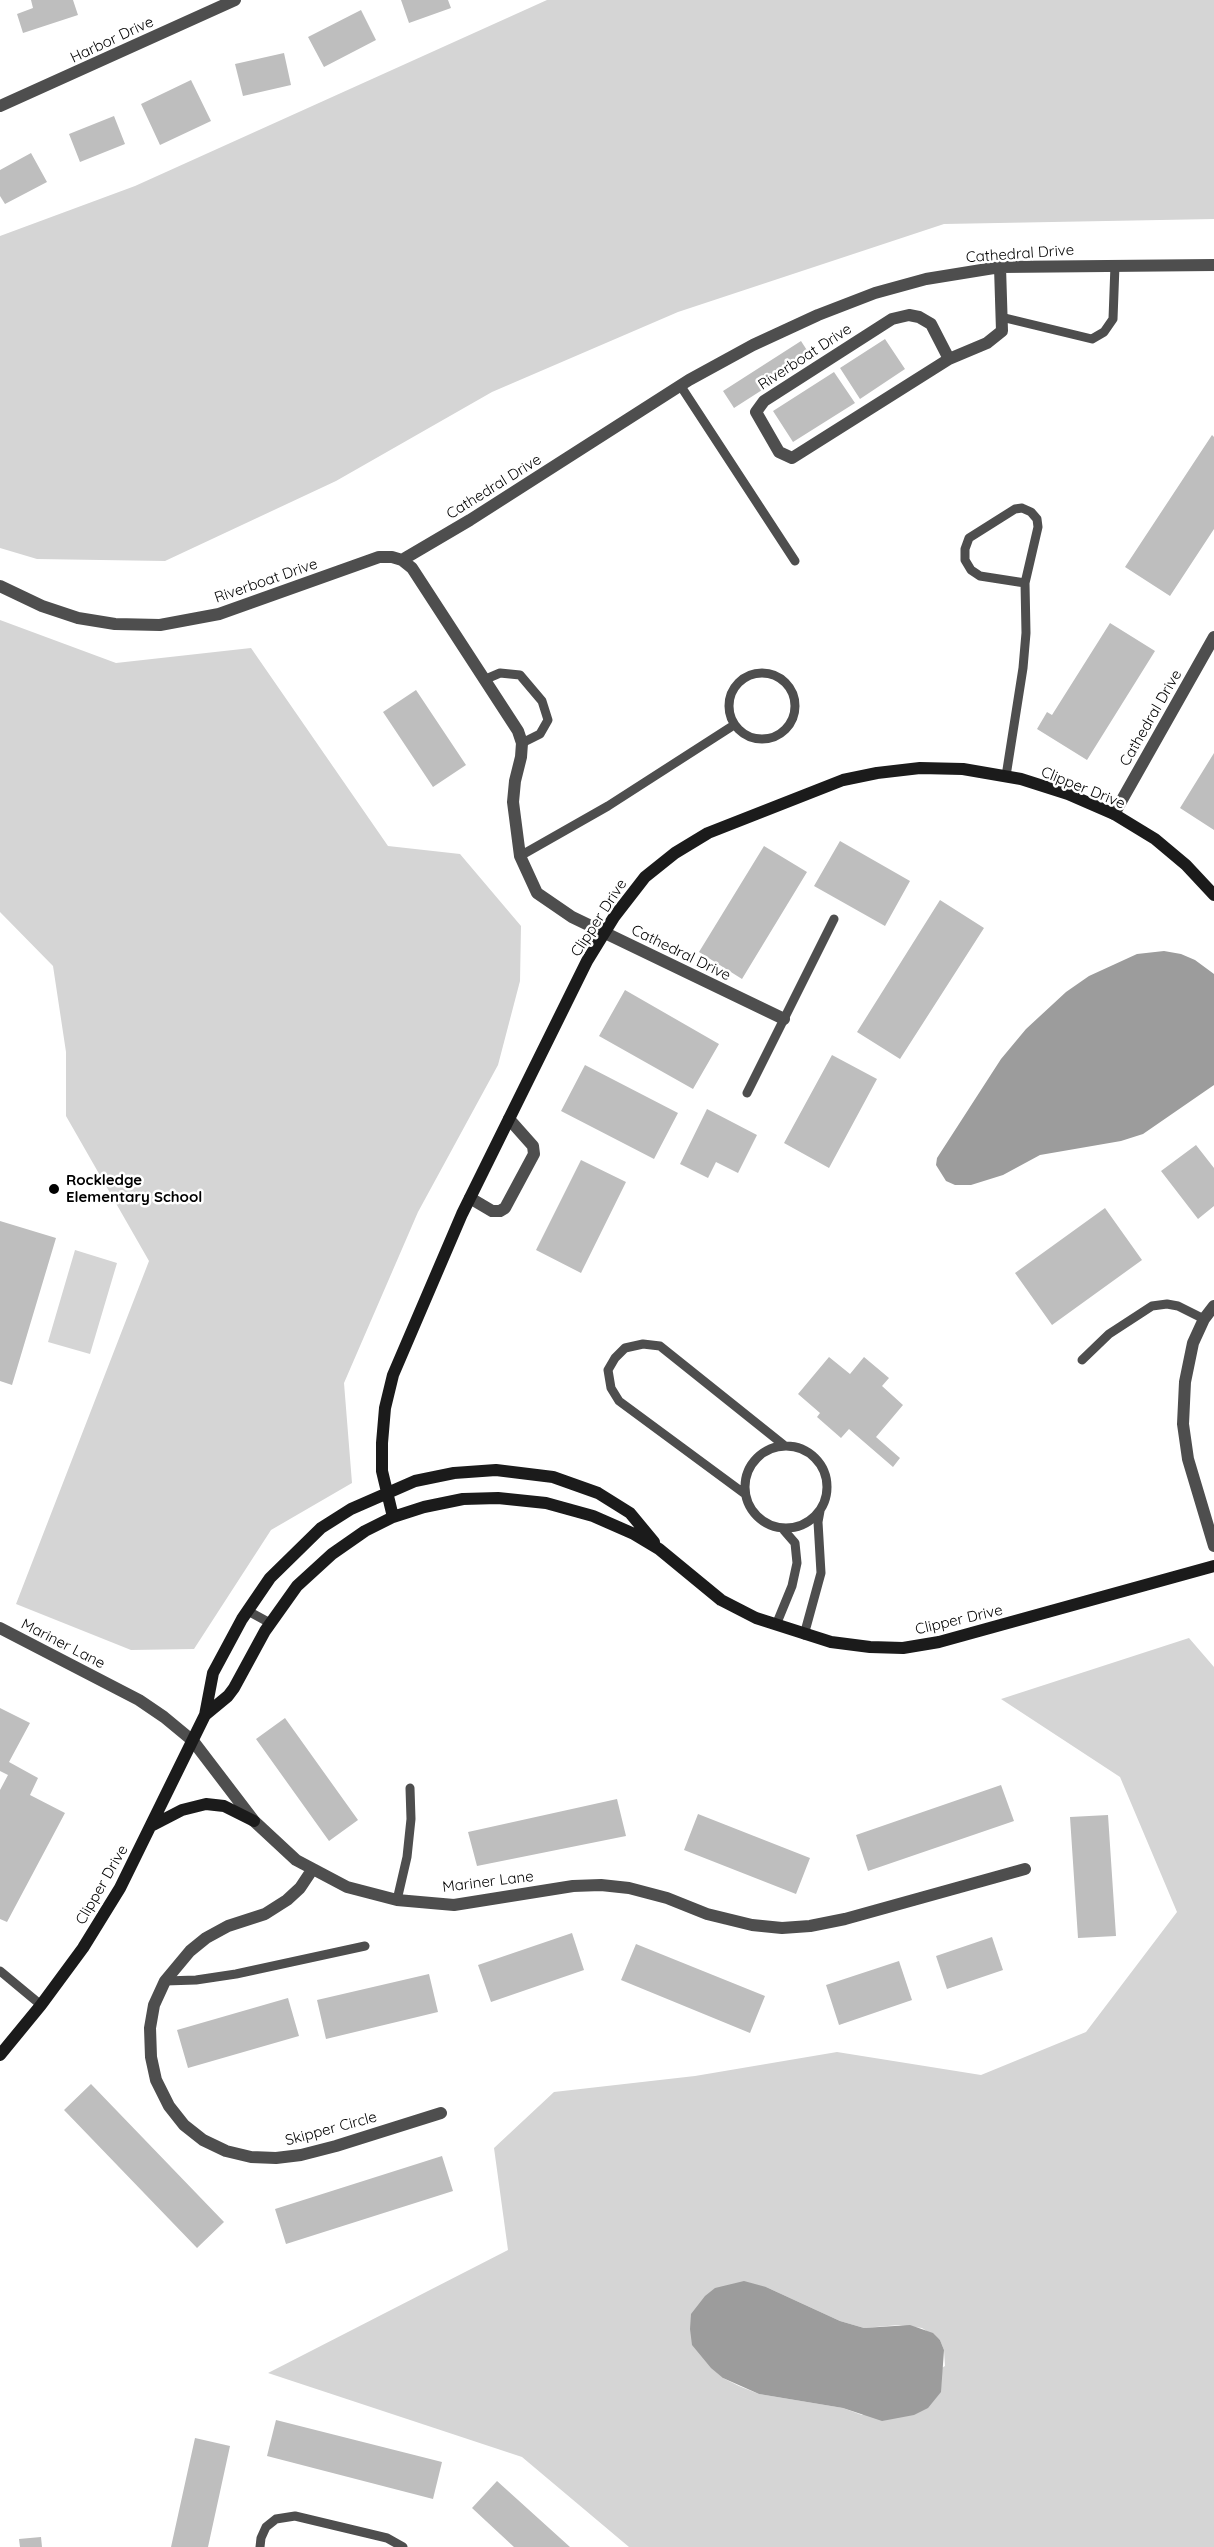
<!DOCTYPE html>
<html>
<head>
<meta charset="utf-8">
<style>
	body { margin:0 }
	canvas { display:block; background:#fff }
</style>
</head>
<body>
<canvas width="1214" height="2547"></canvas>
<script>
const ctx = document.querySelector('canvas').getContext('2d');
ctx.lineJoin = 'round';
function fillPath(path, color) {
  ctx.fillStyle = color;
  ctx.fill(path, 'evenodd');
}
function toPath(rows) {
  const path = new Path2D();
  for (const r of rows) {
    if (r.length === 3) {
      path.moveTo(r[0] + r[2], r[1]);
      path.arc(r[0], r[1], r[2], 0, 2 * Math.PI);
      continue;
    }
    path.moveTo(r[0], r[1]);
    for (let i = 2; i < r.length; i += 2) path.lineTo(r[i], r[i + 1]);
  }
  return path;
}
function strokePath(path, color, width, dash) {
  ctx.strokeStyle = color;
  ctx.lineWidth = width;
  ctx.lineCap = dash ? 'butt' : 'round';
  ctx.setLineDash(dash || []);
  ctx.stroke(path);
}
function write(font, color, halo, rows, align = 'center') {
  ctx.font = font + ' Quicksand,sans-serif';
  ctx.lineWidth = 5;
  ctx.setLineDash([]);
  ctx.textBaseline = 'middle';
  ctx.strokeStyle = halo;
  ctx.fillStyle = color;
  for (const [text, x, y, turn = 0] of rows) {
    ctx.save();
    ctx.translate(x, y);
    ctx.rotate((+turn || 0) * Math.PI / 180);
    ctx.textAlign = isNaN(turn) ? turn : align;
    if (halo) ctx.strokeText(text, 0, 0);
    ctx.fillText(text, 0, 0);
    ctx.restore();
  }
}
const green = toPath([
	[547,0,1214,0,1214,219,944,224,678,312,492,392,336,481,165,561,37,559,0,548,0,236,135,186],
	[0,620,116,663,251,648,388,846,460,854,521,926,520,981,498,1065,418,1212,344,1383,352,1483,271,1530,194,1649,131,1650,16,1604,149,1261,66,1116,66,1052,53,966,0,912],
	[75,1250,117,1263,90,1354,48,1342],
	[1189,1638,1214,1667,1214,2547,629,2547,522,2457,268,2373,508,2250,494,2148,554,2092,695,2076,837,2052,981,2075,1086,2032,1177,1912,1120,1777,1001,1699],
	[766,2287,840,2321,864,2328,899,2325,922,2328,940,2340,944,2350,945,2366,862,2415,843,2408,759,2394,739,2386,723,2378]
]);
const water = toPath([
	[1164,951,1181,954,1195,960,1214,974,1214,1085,1143,1134,1121,1141,1040,1155,1003,1175,971,1185,955,1185,946,1181,936,1165,937,1158,1001,1059,1026,1029,1066,992,1089,976,1137,954],
	[744,2281,766,2287,840,2321,864,2328,910,2325,933,2333,940,2340,944,2350,941,2392,928,2408,914,2415,882,2421,843,2408,759,2394,723,2378,711,2368,692,2345,690,2329,691,2314,705,2296,715,2288]
]);
const building = toPath([
	[31,0,73,0,78,15,23,33,17,14,33,8],
	[401,0,448,0,451,8,409,23],
	[361,10,376,40,324,67,308,37],
	[284,53,291,85,243,96,235,64],
	[191,80,211,121,160,145,141,104],
	[114,116,125,144,80,162,69,134],
	[31,153,47,182,5,204,0,196,0,170],
	[885,339,905,369,860,399,840,368],
	[801,341,812,358,734,408,723,391],
	[834,372,855,403,793,442,773,411],
	[1212,435,1214,437,1214,529,1170,596,1125,567],
	[1110,623,1155,651,1087,760,1037,729,1047,712,1052,715],
	[416,690,466,765,433,787,383,712],
	[1214,753,1214,830,1180,808],
	[840,841,910,881,885,926,814,886],
	[764,846,807,872,742,979,699,952],
	[940,900,984,928,900,1059,857,1032],
	[625,990,719,1044,693,1089,599,1036],
	[832,1055,877,1079,829,1168,784,1143],
	[585,1065,678,1113,654,1159,561,1111],
	[707,1109,757,1135,738,1173,716,1162,708,1178,680,1164],
	[1196,1145,1214,1168,1214,1206,1198,1219,1161,1171],
	[581,1160,626,1182,581,1273,536,1250],
	[1105,1208,1142,1260,1052,1325,1015,1273],
	[0,1221,56,1238,12,1385,0,1381],
	[829,1357,850,1374,864,1357,889,1378,882,1386,903,1405,876,1437,900,1458,893,1467,849,1429,841,1438,817,1417,820,1413,798,1394],
	[0,1708,30,1723,9,1762,38,1778,30,1795,65,1813,7,1922,0,1919,0,1790,8,1775,0,1771],
	[285,1718,358,1820,329,1841,256,1739],
	[1001,1785,1014,1821,868,1871,856,1835],
	[617,1799,626,1836,477,1866,468,1832],
	[698,1814,810,1858,796,1894,684,1850],
	[1108,1815,1116,1936,1078,1938,1070,1817],
	[572,1933,584,1970,491,2002,478,1965],
	[992,1937,1003,1970,947,1989,936,1956],
	[636,1944,765,1996,750,2033,621,1980],
	[899,1961,912,2000,839,2025,826,1985],
	[429,1974,438,2012,326,2039,317,2000],
	[288,1998,299,2036,188,2068,177,2030],
	[91,2084,224,2222,197,2248,64,2110],
	[442,2156,453,2191,286,2244,275,2209],
	[276,2420,442,2462,433,2499,267,2456],
	[195,2438,230,2446,208,2547,171,2547],
	[497,2481,570,2547,514,2547,472,2508],
	[41,2537,42,2547,20,2547,19,2539]
]);
const lane = toPath([
	[1001,317,1092,339,1104,332,1113,319,1115,265],
	[680,385,795,561],
	[1022,508,1031,512,1037,519,1038,527,1025,583,980,576,971,570,965,560,965,549,969,538,1015,509,1022,508],
	[762,706,33],
	[486,679,500,673,520,675,542,701,548,720,540,734,522,743],
	[1006,776,1023,668,1026,633,1025,583],
	[520,856,608,806,734,725],
	[747,1093,834,919],
	[1082,1360,1109,1334,1152,1306,1167,1304,1178,1306,1204,1319],
	[786,1487,41],
	[745,1494,619,1401,611,1388,608,1370,615,1358,625,1348,643,1344,660,1346,785,1446],
	[248,1611,270,1623],
	[776,1625,792,1586,797,1563,795,1543,782,1528],
	[804,1635,821,1573,818,1522,820,1511],
	[397,1900,407,1857,411,1819,410,1788],
	[0,1971,41,2005],
	[165,1981,196,1980,236,1974,365,1946],
	[260,2547,261,2538,266,2527,276,2519,295,2516,387,2538,403,2547]
]);
const street = toPath([
	[0,106,235,0],
	[949,359,931,324,919,317,909,315,892,319,764,401,756,412,779,452,792,458,949,359,987,343,1002,331,1000,267],
	[402,560,470,520,689,380,753,345,818,315,875,293,926,279,1000,267,1214,265],
	[0,586,42,606,78,618,115,624,160,625,219,614,379,557,392,557,402,560,412,568,518,731,522,743,521,757,515,781,513,802,520,856,537,893,572,917,784,1019],
	[1114,814,1214,637],
	[470,1198,492,1211,500,1211,505,1208,534,1154,533,1146,509,1119],
	[1214,1306,1204,1319,1193,1343,1185,1382,1183,1424,1188,1459,1214,1546],
	[0,1628,139,1700,164,1717,193,1741,254,1821,296,1860,347,1887,397,1900,454,1905,573,1886,601,1885,629,1888,667,1898,707,1914,752,1925,782,1928,810,1926,845,1919,1025,1869],
	[312,1870,300,1888,287,1900,265,1914,228,1926,206,1938,190,1951,165,1981,154,2005,150,2028,151,2057,156,2080,169,2106,184,2125,203,2140,226,2151,251,2157,276,2158,301,2155,336,2146,441,2113]
]);
const secondary = toPath([
	[393,1517,382,1471,382,1443,385,1408,393,1375,462,1214,587,961,614,917,645,877,675,853,708,833,843,780,877,773,920,768,963,769,1021,779,1068,794,1114,814,1155,839,1186,865,1214,895],
	[205,1715,228,1696,234,1688,265,1631,297,1586,332,1554,365,1531,393,1517,424,1507,463,1499,498,1498,546,1503,593,1516,634,1534,659,1549,721,1600,756,1618,831,1642,870,1647,903,1648,939,1642,1214,1566],
	[153,1825,182,1810,206,1804,224,1806,254,1821],
	[0,2055,41,2005,83,1948,120,1888,205,1715,213,1673,242,1619,270,1578,321,1528,351,1509,415,1481,454,1473,496,1470,553,1477,598,1493,630,1513,654,1542]
]);
const markers = [
	[54,1189,6,"#000"]
];
const streetNames = [
	["Harbor Drive",112,40,-25],
	["Cathedral Drive",1020,254,-4],
	["Riverboat Drive",805,357,-33],
	["Cathedral Drive",494,487,-32],
	["Riverboat Drive",266,581,-19],
	["Cathedral Drive",1151,718,-60],
	["Clipper Drive",1083,788,22],
	["Clipper Drive",599,918,-57],
	["Cathedral Drive",681,953,26],
	["Clipper Drive",959,1620,-13],
	["Mariner Lane",63,1644,27],
	["Mariner Lane",488,1882,-7],
	["Clipper Drive",102,1885,-60],
	["Skipper Circle",331,2129,-15]
];
const poiNames = [
	["Rockledge",66,1180],
	["Elementary School",66,1197]
];
fillPath(green, '#d5d5d5');
fillPath(water, '#9c9c9c');
fillPath(building, '#bebebe');
strokePath(lane, '#4e4e4e', 9);
strokePath(street, '#4e4e4e', 12);
strokePath(secondary, '#1b1b1b', 12);
for (const [x, y, r, color] of markers) {
  const dot = new Path2D();
  dot.arc(x, y, r, 0, 2 * Math.PI);
  ctx.fillStyle = color;
  ctx.fill(dot);
  strokePath(dot, '#fff', 2);
}
write('15px', '#000', '#fff', streetNames);
write('bold 15px', '#000', '#fff', poiNames, 'left');
</script>
</body>
</html>
